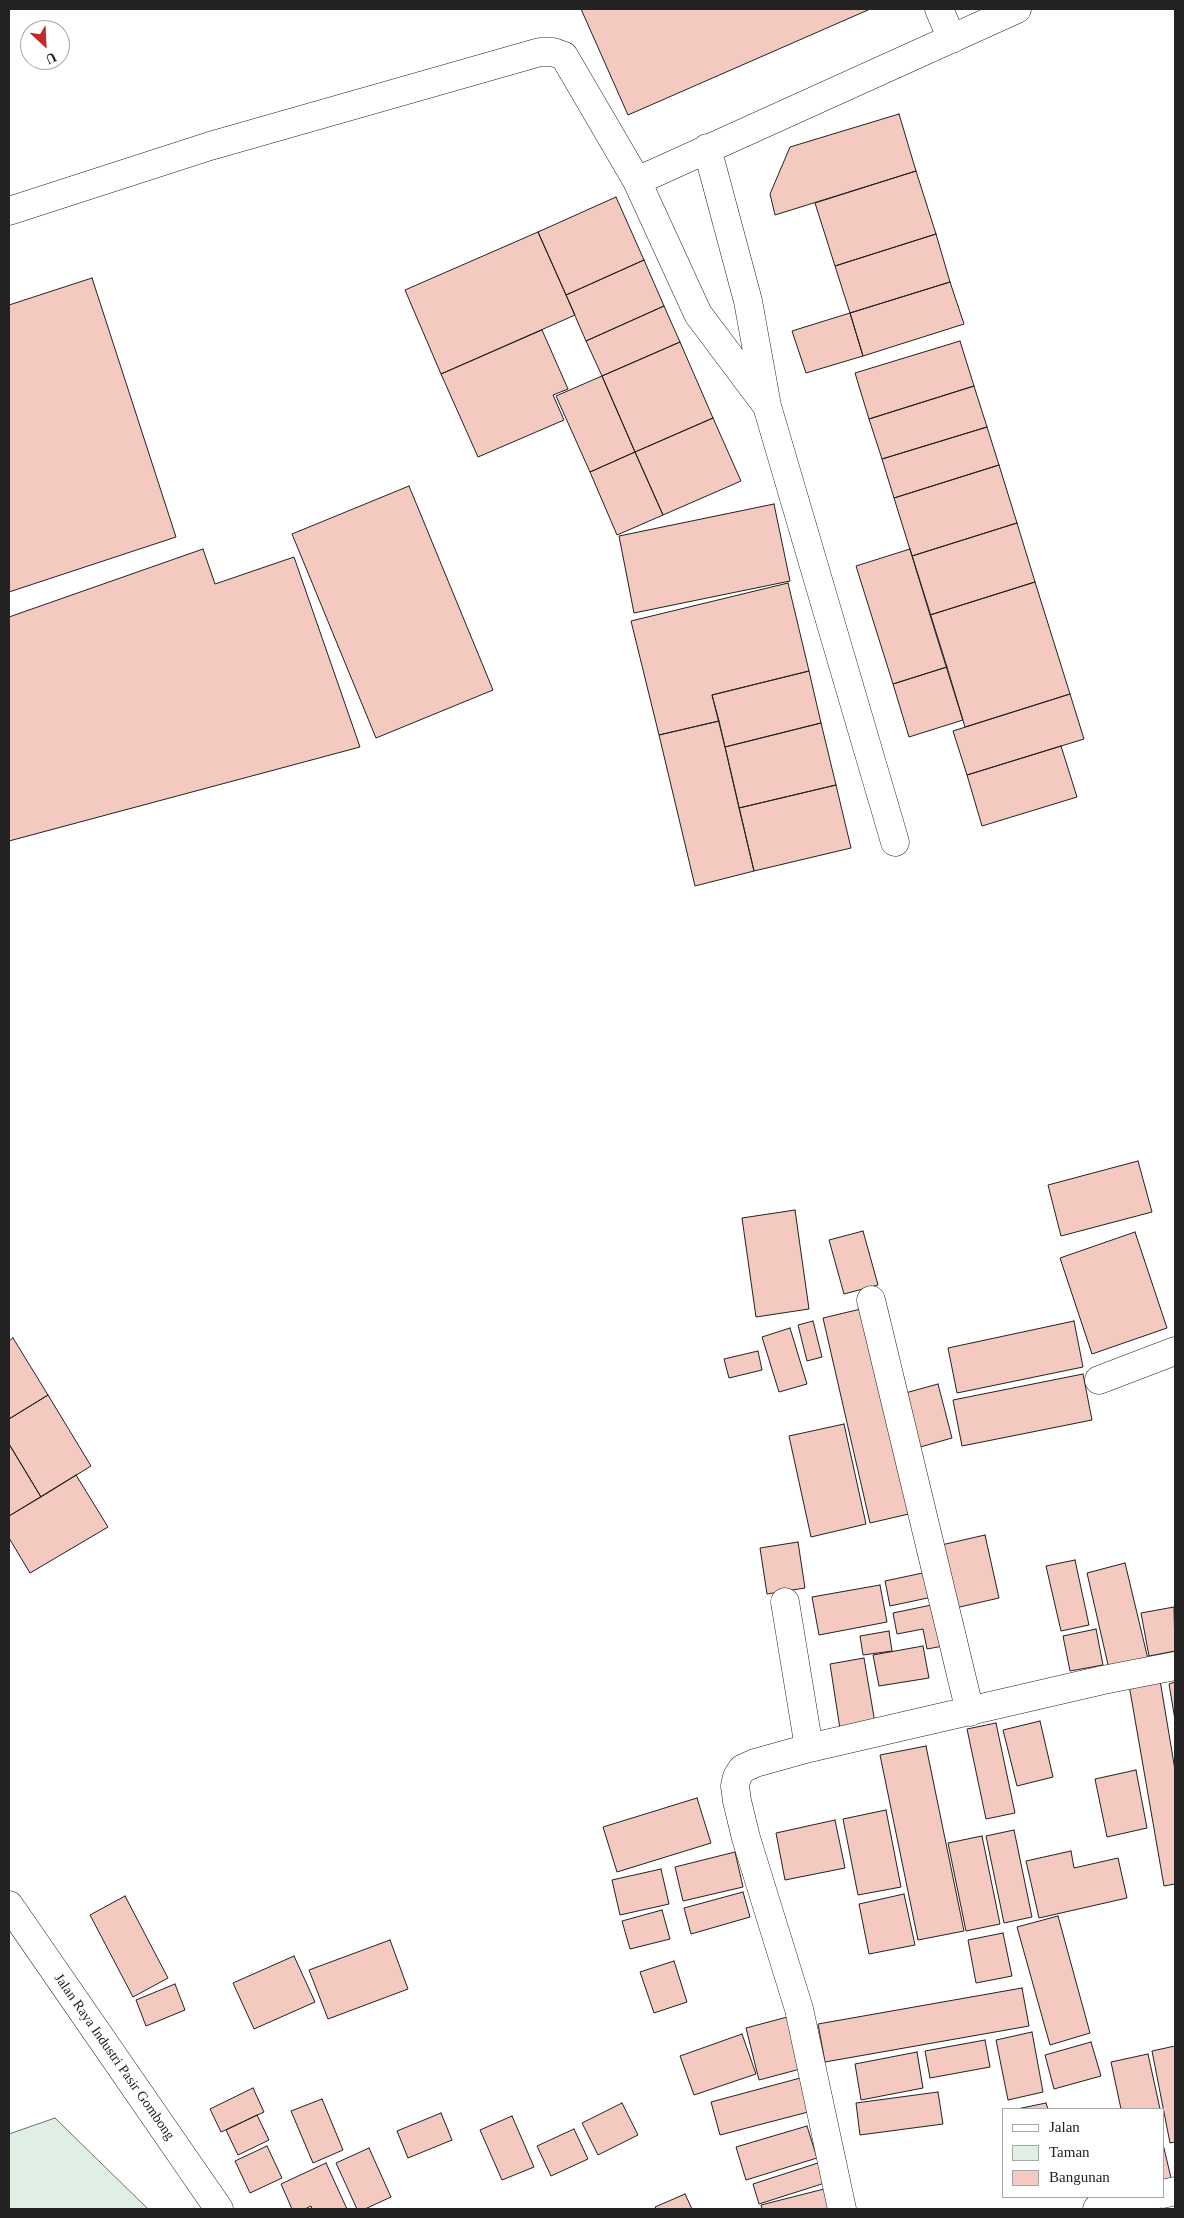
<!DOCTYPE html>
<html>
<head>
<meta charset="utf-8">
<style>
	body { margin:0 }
	#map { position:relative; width:1184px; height:2218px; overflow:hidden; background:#fff; font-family:Georgia,serif }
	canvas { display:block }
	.frame { position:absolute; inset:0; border:10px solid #222; pointer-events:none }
	.legend { position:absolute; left:1002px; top:2108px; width:162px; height:90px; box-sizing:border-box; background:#fff; border:1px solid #a7a7a7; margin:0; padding:6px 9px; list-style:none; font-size:15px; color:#222 }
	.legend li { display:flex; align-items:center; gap:10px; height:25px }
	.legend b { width:25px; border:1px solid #a7a7a7 }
	.north { position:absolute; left:20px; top:20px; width:50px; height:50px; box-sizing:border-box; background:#fff; border:1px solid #a7a7a7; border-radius:50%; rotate:155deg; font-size:14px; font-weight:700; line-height:20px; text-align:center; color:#222 }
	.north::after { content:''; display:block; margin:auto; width:18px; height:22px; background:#c62828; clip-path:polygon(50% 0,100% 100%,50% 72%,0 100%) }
</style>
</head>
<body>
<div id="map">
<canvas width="1184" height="2218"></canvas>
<div class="frame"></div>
<ul class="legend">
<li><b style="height:6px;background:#fff"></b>Jalan</li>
<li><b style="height:14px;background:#e0efe3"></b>Taman</li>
<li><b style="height:14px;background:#f3c9c0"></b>Bangunan</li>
</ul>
<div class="north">U</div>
</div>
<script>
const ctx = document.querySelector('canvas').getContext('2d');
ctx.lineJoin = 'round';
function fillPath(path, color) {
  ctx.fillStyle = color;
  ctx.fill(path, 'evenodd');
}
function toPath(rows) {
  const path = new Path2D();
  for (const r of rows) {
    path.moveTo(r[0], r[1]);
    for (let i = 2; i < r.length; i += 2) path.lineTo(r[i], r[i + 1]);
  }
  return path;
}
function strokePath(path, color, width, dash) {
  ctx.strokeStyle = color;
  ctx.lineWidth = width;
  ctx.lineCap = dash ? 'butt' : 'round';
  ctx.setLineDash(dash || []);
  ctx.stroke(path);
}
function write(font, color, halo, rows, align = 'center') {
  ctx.font = font + ' Georgia,serif';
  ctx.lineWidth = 4;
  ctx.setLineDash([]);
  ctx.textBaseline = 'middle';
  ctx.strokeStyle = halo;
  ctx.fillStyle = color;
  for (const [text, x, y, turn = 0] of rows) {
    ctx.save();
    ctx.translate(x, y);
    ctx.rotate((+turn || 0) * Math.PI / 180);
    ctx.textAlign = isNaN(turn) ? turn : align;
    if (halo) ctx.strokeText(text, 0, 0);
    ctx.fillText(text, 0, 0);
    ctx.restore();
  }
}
const green = toPath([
	[55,2118,148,2209,9,2209,9,2134,55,2118]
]);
const building = toPath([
	[581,9,868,9,868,10,628,115,581,9],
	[899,114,916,171,775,215,770,194,790,147,899,114],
	[916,171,936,234,835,266,815,203,916,171],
	[616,197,644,260,566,295,538,232,616,197],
	[538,232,575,315,441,374,405,290,538,232],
	[936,234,950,282,850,313,835,266,936,234],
	[644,260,664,306,586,341,566,295,644,260],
	[92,278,176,537,9,592,9,305,92,278],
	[950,282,964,324,863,356,850,313,950,282],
	[664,306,680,342,602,376,586,341,664,306],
	[850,313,863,356,806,373,792,331,850,313],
	[542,330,568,389,553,395,564,420,478,457,441,374,542,330],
	[960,341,974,386,869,419,855,373,960,341],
	[680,342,713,418,635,452,602,376,680,342],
	[602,376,635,452,590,472,556,396,602,376],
	[974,386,987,427,882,459,869,419,974,386],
	[713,418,741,481,663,515,635,452,713,418],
	[987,427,999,465,894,498,882,459,987,427],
	[635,452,663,515,617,535,590,472,635,452],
	[999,465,1017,523,912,556,894,498,999,465],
	[409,486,493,690,376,738,292,534,409,486],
	[774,504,790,581,634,613,619,536,774,504],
	[1017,523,1035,582,930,615,912,556,1017,523],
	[203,549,215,584,294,557,360,747,9,841,9,617,203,549],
	[910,549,947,667,893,684,856,566,910,549],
	[1035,582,1070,694,965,727,930,615,1035,582],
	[788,583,809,671,712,695,719,721,659,735,631,621,788,583],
	[947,667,963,720,909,737,893,684,947,667],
	[809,671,821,723,725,747,712,695,809,671],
	[1070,694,1084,739,967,775,953,731,1070,694],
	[719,721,754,871,695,886,659,735,719,721],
	[821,723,836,785,739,808,725,747,821,723],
	[1061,746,1077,797,982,826,967,775,1061,746],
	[836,785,851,848,754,871,739,808,836,785],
	[1138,1161,1152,1212,1061,1236,1048,1185,1138,1161],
	[795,1210,809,1309,756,1317,742,1218,795,1210],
	[863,1231,878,1285,844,1294,829,1240,863,1231],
	[1135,1232,1167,1328,1092,1354,1060,1258,1135,1232],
	[865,1308,913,1513,870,1523,823,1318,865,1308],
	[813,1321,822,1357,807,1361,798,1325,813,1321],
	[1074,1321,1083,1367,957,1393,948,1348,1074,1321],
	[790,1328,807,1384,779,1392,762,1337,790,1328],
	[13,1338,48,1395,9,1419,9,1341,13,1338],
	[758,1351,762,1370,729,1378,724,1359,758,1351],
	[1083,1374,1092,1420,962,1446,953,1400,1083,1374],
	[938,1384,952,1438,913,1449,898,1395,938,1384],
	[48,1395,91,1466,41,1497,9,1444,9,1419,48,1395],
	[844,1424,866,1524,811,1537,789,1436,844,1424],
	[9,1444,41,1497,9,1516,9,1444],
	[76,1475,108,1527,30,1573,9,1538,9,1516,76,1475],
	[985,1535,999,1598,951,1609,937,1546,985,1535],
	[798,1542,805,1588,767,1594,760,1548,798,1542],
	[1075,1560,1089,1625,1061,1631,1046,1566,1075,1560],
	[1125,1563,1148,1659,1109,1669,1087,1573,1125,1563],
	[932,1571,937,1596,890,1606,885,1581,932,1571],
	[880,1585,887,1622,819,1635,812,1597,880,1585],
	[941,1603,949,1645,927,1649,923,1629,897,1634,893,1613,941,1603],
	[1174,1607,1175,1651,1149,1656,1141,1613,1174,1607],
	[1096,1629,1103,1665,1070,1671,1063,1636,1096,1629],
	[889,1631,892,1651,863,1655,860,1636,889,1631],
	[923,1646,929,1678,879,1686,873,1655,923,1646],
	[864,1658,875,1723,840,1729,830,1664,864,1658],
	[1160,1680,1175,1770,1175,1884,1164,1886,1129,1685,1160,1680],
	[1175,1682,1175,1720,1169,1684,1175,1682],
	[1040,1721,1053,1777,1017,1786,1003,1730,1040,1721],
	[996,1723,1015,1813,986,1819,967,1729,996,1723],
	[926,1746,964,1931,918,1940,880,1755,926,1746],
	[1136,1770,1147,1828,1107,1837,1095,1779,1136,1770],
	[697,1798,711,1843,617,1872,603,1827,697,1798],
	[886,1810,901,1887,858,1895,843,1819,886,1810],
	[835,1820,845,1868,785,1880,776,1833,835,1820],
	[1014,1830,1032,1917,1004,1923,986,1836,1014,1830],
	[982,1836,1000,1924,966,1931,948,1843,982,1836],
	[1071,1851,1074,1868,1118,1858,1127,1898,1039,1918,1026,1861,1071,1851],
	[735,1852,743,1887,683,1901,675,1867,735,1852],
	[661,1869,669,1904,620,1915,612,1880,661,1869],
	[743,1892,750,1917,691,1934,684,1908,743,1892],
	[904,1894,915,1945,869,1954,859,1904,904,1894],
	[125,1896,168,1978,133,1997,90,1915,125,1896],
	[662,1910,670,1939,630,1949,622,1921,662,1910],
	[1058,1916,1090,2033,1050,2045,1017,1927,1058,1916],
	[1003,1933,1012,1976,976,1983,968,1940,1003,1933],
	[390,1940,408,1989,328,2019,309,1970,390,1940],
	[294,1956,315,2002,254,2029,233,1983,294,1956],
	[674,1961,687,2002,654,2013,640,1972,674,1961],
	[175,1984,185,2010,146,2026,136,2000,175,1984],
	[1022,1988,1029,2026,825,2062,818,2024,1022,1988],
	[791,2016,804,2068,759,2080,746,2028,791,2016],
	[1032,2032,1043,2092,1008,2100,996,2040,1032,2032],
	[742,2034,756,2074,694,2095,680,2056,742,2034],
	[985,2040,990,2067,930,2078,925,2051,985,2040],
	[1091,2042,1101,2076,1054,2089,1045,2055,1091,2042],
	[1175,2046,1175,2142,1170,2143,1152,2051,1175,2046],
	[917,2052,923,2088,861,2100,855,2064,917,2052],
	[1148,2054,1160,2109,1121,2109,1111,2062,1148,2054],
	[804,2077,812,2111,720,2135,711,2102,804,2077],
	[253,2088,264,2112,221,2132,210,2109,253,2088],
	[938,2092,943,2124,860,2135,856,2103,938,2092],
	[322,2099,343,2150,313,2163,291,2111,322,2099],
	[622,2103,638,2135,598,2155,582,2123,622,2103],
	[1046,2103,1048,2109,1017,2109,1046,2103],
	[441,2113,452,2140,408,2158,397,2131,441,2113],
	[257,2115,269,2140,238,2155,226,2130,257,2115],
	[512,2116,534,2167,502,2180,480,2130,512,2116],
	[807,2126,817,2158,746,2180,736,2147,807,2126],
	[574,2129,588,2159,551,2176,537,2146,574,2129],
	[1163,2144,1172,2182,1163,2185,1163,2144],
	[267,2146,282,2178,250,2193,235,2161,267,2146],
	[369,2148,391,2197,365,2209,357,2209,336,2163,369,2148],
	[821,2162,828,2182,759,2204,753,2184,821,2162],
	[326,2163,347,2209,312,2209,311,2206,305,2209,292,2209,281,2184,326,2163],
	[828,2188,833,2209,762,2209,761,2205,828,2188],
	[685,2194,692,2209,656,2209,655,2207,685,2194]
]);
const minor = toPath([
	[939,9,952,39],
	[707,148,748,301,767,406,895,842],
	[637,181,1017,9],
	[9,211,210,146,540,52,553,52,564,56,637,181,698,314,767,406],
	[871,1300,970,1712],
	[1099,1380,1175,1351],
	[785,1602,809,1748],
	[1163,2194,1175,2191],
	[842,2209,799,2009,746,1838,737,1801,735,1786,737,1777,742,1769,755,1763,809,1748,1103,1680,1175,1666],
	[1097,2209,1151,2197]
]);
const major = toPath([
	[9,1905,219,2209]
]);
const streetNames = [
	["Jalan Raya Industri Pasir Gombong",114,2057,55]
];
fillPath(green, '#e0efe3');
strokePath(green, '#6f6f6f', 1);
fillPath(building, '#f3c9c0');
strokePath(building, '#222', 1);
strokePath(minor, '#222', 29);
strokePath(major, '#222', 29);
strokePath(minor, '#fff', 28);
strokePath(major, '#fff', 28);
write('14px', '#222', '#fff', streetNames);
</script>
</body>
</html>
